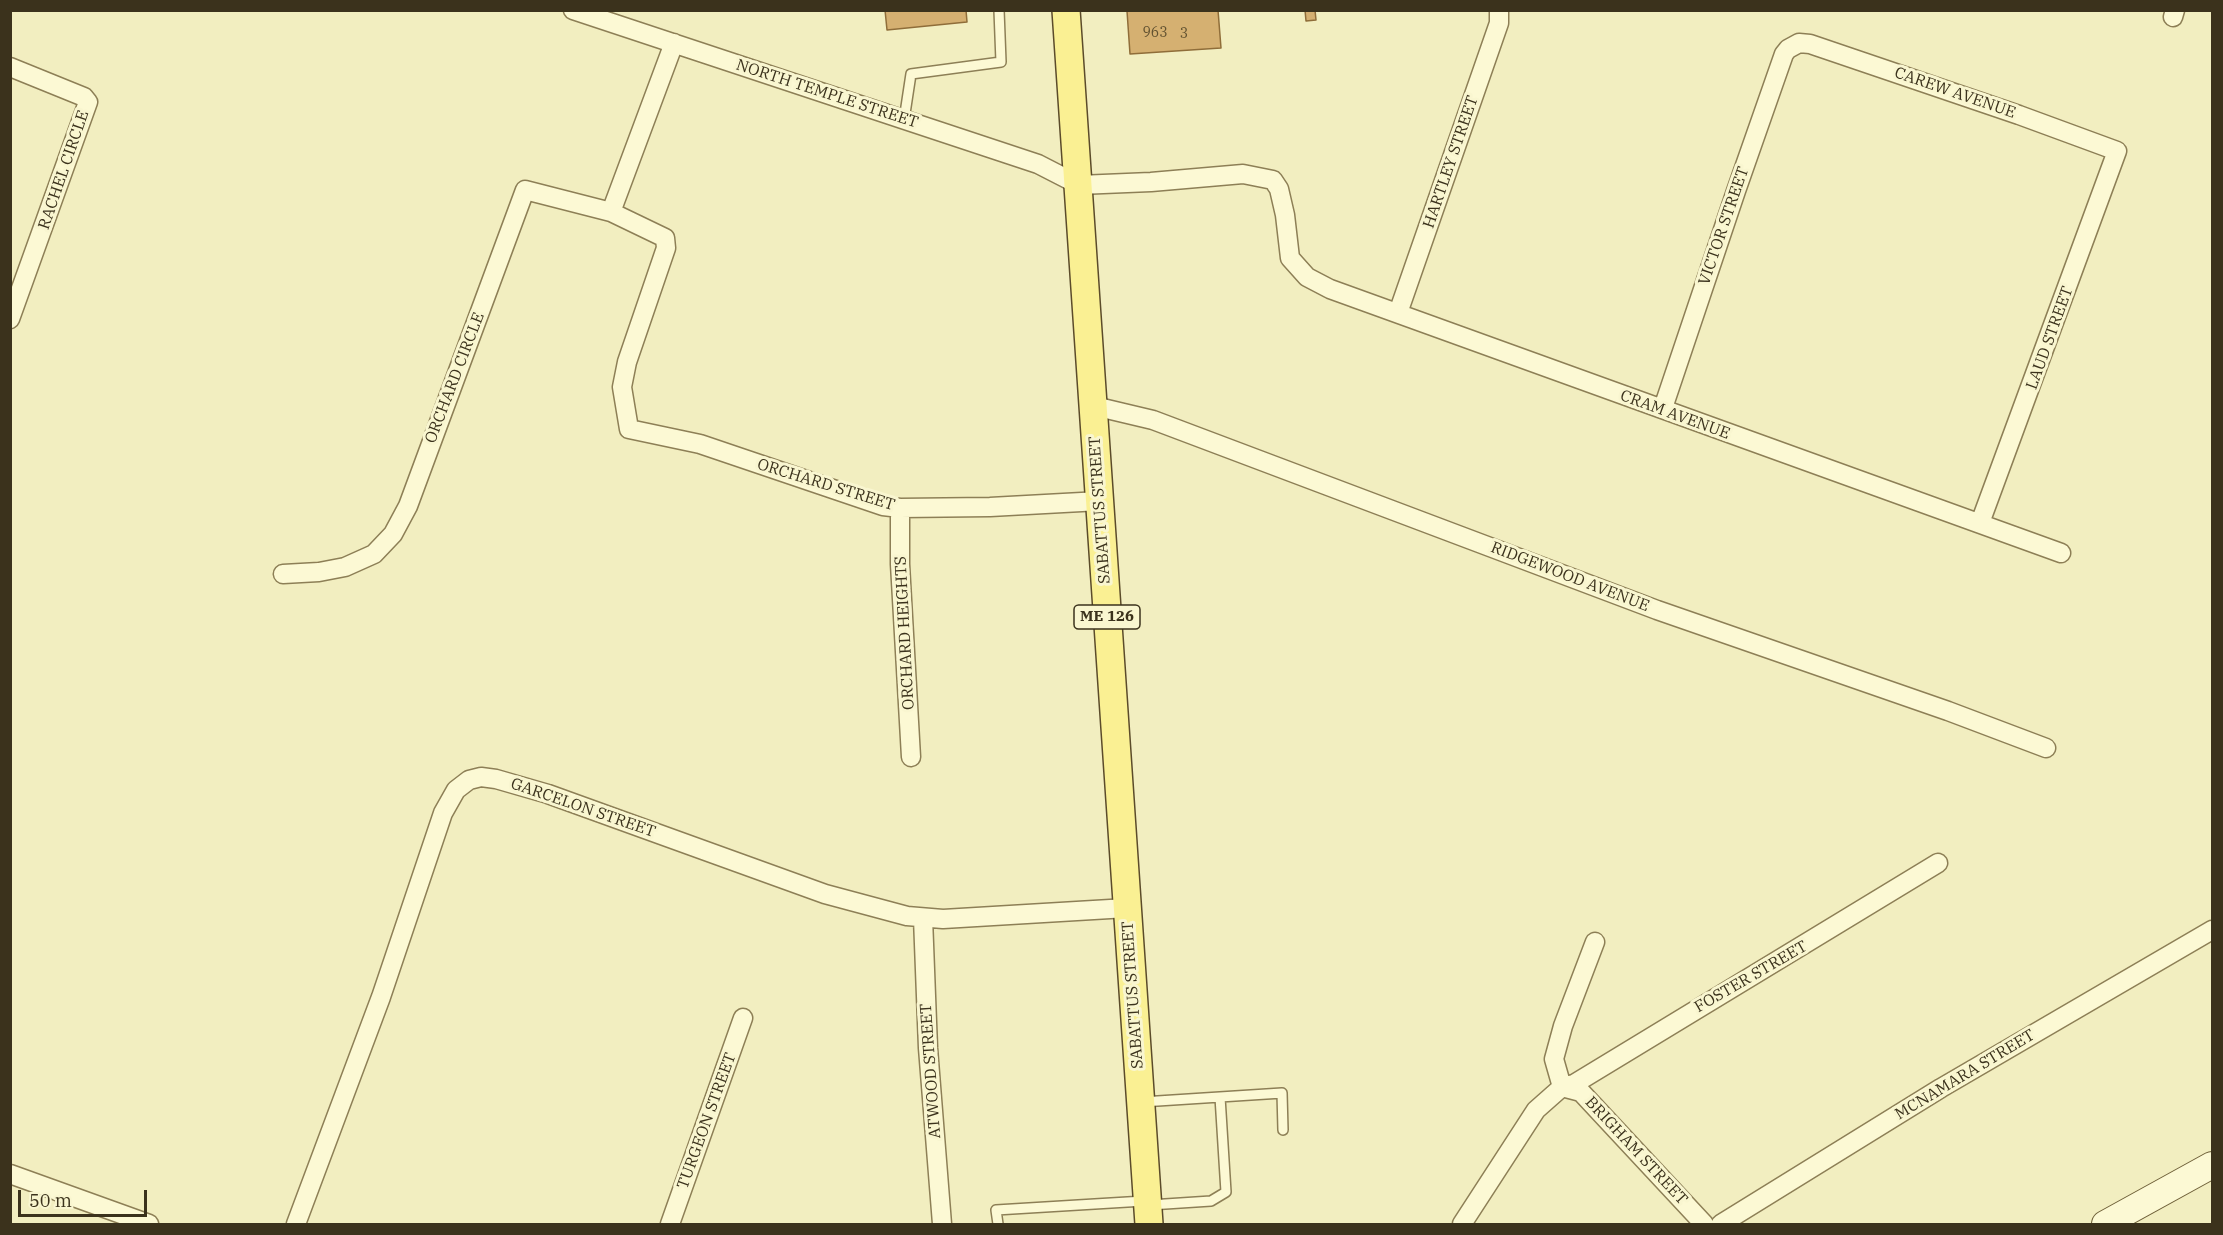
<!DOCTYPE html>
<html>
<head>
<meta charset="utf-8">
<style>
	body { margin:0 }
	#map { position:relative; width:2223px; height:1235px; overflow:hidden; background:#f2eec0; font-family:"IBM Plex Serif",serif }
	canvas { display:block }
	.frame { position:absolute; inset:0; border:12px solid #3b321c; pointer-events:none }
	.scale { position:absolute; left:18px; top:1190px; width:129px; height:27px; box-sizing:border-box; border:3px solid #3b321c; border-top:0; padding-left:8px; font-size:18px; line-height:21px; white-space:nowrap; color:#3b321c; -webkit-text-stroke:4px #f9f6d0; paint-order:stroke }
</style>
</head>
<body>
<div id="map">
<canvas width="2223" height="1235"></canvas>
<div class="frame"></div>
<div class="scale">50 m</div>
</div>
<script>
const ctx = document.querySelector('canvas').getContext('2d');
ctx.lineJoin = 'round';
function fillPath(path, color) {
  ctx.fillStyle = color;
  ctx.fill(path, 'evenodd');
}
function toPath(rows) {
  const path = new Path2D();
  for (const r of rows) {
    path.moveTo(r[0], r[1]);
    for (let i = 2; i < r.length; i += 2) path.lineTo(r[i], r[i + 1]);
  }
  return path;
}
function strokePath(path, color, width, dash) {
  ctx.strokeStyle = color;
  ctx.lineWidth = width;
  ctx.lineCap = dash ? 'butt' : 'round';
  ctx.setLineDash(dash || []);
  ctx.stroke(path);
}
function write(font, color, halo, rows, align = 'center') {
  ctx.font = font + ' "IBM Plex Serif",serif';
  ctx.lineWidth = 6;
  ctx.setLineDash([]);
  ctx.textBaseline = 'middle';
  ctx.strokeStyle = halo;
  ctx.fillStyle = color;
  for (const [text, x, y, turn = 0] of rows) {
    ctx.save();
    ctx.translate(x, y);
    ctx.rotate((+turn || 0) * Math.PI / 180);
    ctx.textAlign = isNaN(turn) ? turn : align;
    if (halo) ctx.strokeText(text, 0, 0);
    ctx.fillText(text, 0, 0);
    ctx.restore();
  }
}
const building = toPath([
	[885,10,966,10,967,22,887,30,885,10],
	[1218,10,1221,48,1130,54,1127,11,1218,10],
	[1305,10,1315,10,1316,20,1306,21,1305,10]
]);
const lane = toPath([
	[904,120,911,74,1001,62,999,10],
	[1142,1102,1282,1093,1283,1130],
	[1150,1205,1211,1201,1226,1192,1220,1097],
	[998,1224,996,1210,1144,1201]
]);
const street = toPath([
	[573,10,1038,164,1079,185,1151,182,1243,174,1273,180,1279,189,1285,215,1290,258,1307,277,1330,289,2061,553],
	[2173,17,2175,10],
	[10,67,84,97,88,102,10,319],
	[611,212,674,43],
	[1398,313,1499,23,1499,10],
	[1094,406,1153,420,1657,610,1948,711,2046,748],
	[1663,408,1736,191,1784,54,1788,49,1799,43,1810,44,2019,115,2117,151,1980,523],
	[900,508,900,564,911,757],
	[283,574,319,572,345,567,374,554,393,534,408,506,525,190,611,212,665,238,666,248,627,362,622,387,629,429,700,444,883,506,900,508,990,507,1100,501],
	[923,918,928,1048,942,1224],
	[1562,1087,1574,1084,1938,863],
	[1562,1087,1581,1092,1704,1224],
	[10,1174,149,1224],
	[296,1224,381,997,443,813,456,790,469,780,481,777,496,779,548,794,825,894,907,916,943,919,1127,908],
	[670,1224,743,1018],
	[1462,1224,1536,1110,1562,1087,1554,1059,1563,1026,1595,942],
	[1721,1224,1941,1088,2212,930]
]);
const secondary = toPath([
	[2105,1224,2212,1165]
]);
const primary = toPath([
	[1066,10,1149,1224]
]);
const numberNames = [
	["963",1155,33],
	["3",1184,34]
];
const shields = [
	[1107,617,66]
];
const shieldNames = [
	["ME 126",1107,617]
];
const streetNames = [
	["CAREW AVENUE",1955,93,19],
	["NORTH TEMPLE STREET",827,94,18],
	["HARTLEY STREET",1451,162,-71],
	["RACHEL CIRCLE",64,170,-71],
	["VICTOR STREET",1724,226,-71],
	["LAUD STREET",2050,338,-70],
	["ORCHARD CIRCLE",455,378,-69],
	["CRAM AVENUE",1675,415,20],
	["ORCHARD STREET",826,485,17],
	["SABATTUS STREET",1100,510,-94],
	["RIDGEWOOD AVENUE",1570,577,21],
	["ORCHARD HEIGHTS",905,633,-93],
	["GARCELON STREET",583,808,19],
	["FOSTER STREET",1751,977,-30],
	["SABATTUS STREET",1133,995,-94],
	["ATWOOD STREET",931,1071,-94],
	["MCNAMARA STREET",1965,1075,-31],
	["TURGEON STREET",707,1121,-70],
	["BRIGHAM STREET",1636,1151,47]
];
fillPath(building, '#d5b071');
strokePath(building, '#8f6d39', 1.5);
strokePath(lane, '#8d7f56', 12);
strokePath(street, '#8d7f56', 21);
strokePath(secondary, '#6f6039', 28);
strokePath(primary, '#5b4b2a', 30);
strokePath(lane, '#fcf9d4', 9);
strokePath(street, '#fcf9d4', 18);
strokePath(secondary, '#fcf9d4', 26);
strokePath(primary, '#faf093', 27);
write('14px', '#625231', null, numberNames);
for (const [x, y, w] of shields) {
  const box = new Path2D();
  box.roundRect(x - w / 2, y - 12, w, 24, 4.5);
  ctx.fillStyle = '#f9f6d0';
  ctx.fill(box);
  strokePath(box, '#3b321c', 1.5);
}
write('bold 15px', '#3b321c', null, shieldNames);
write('16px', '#3b321c', '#f9f6d0', streetNames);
</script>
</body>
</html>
